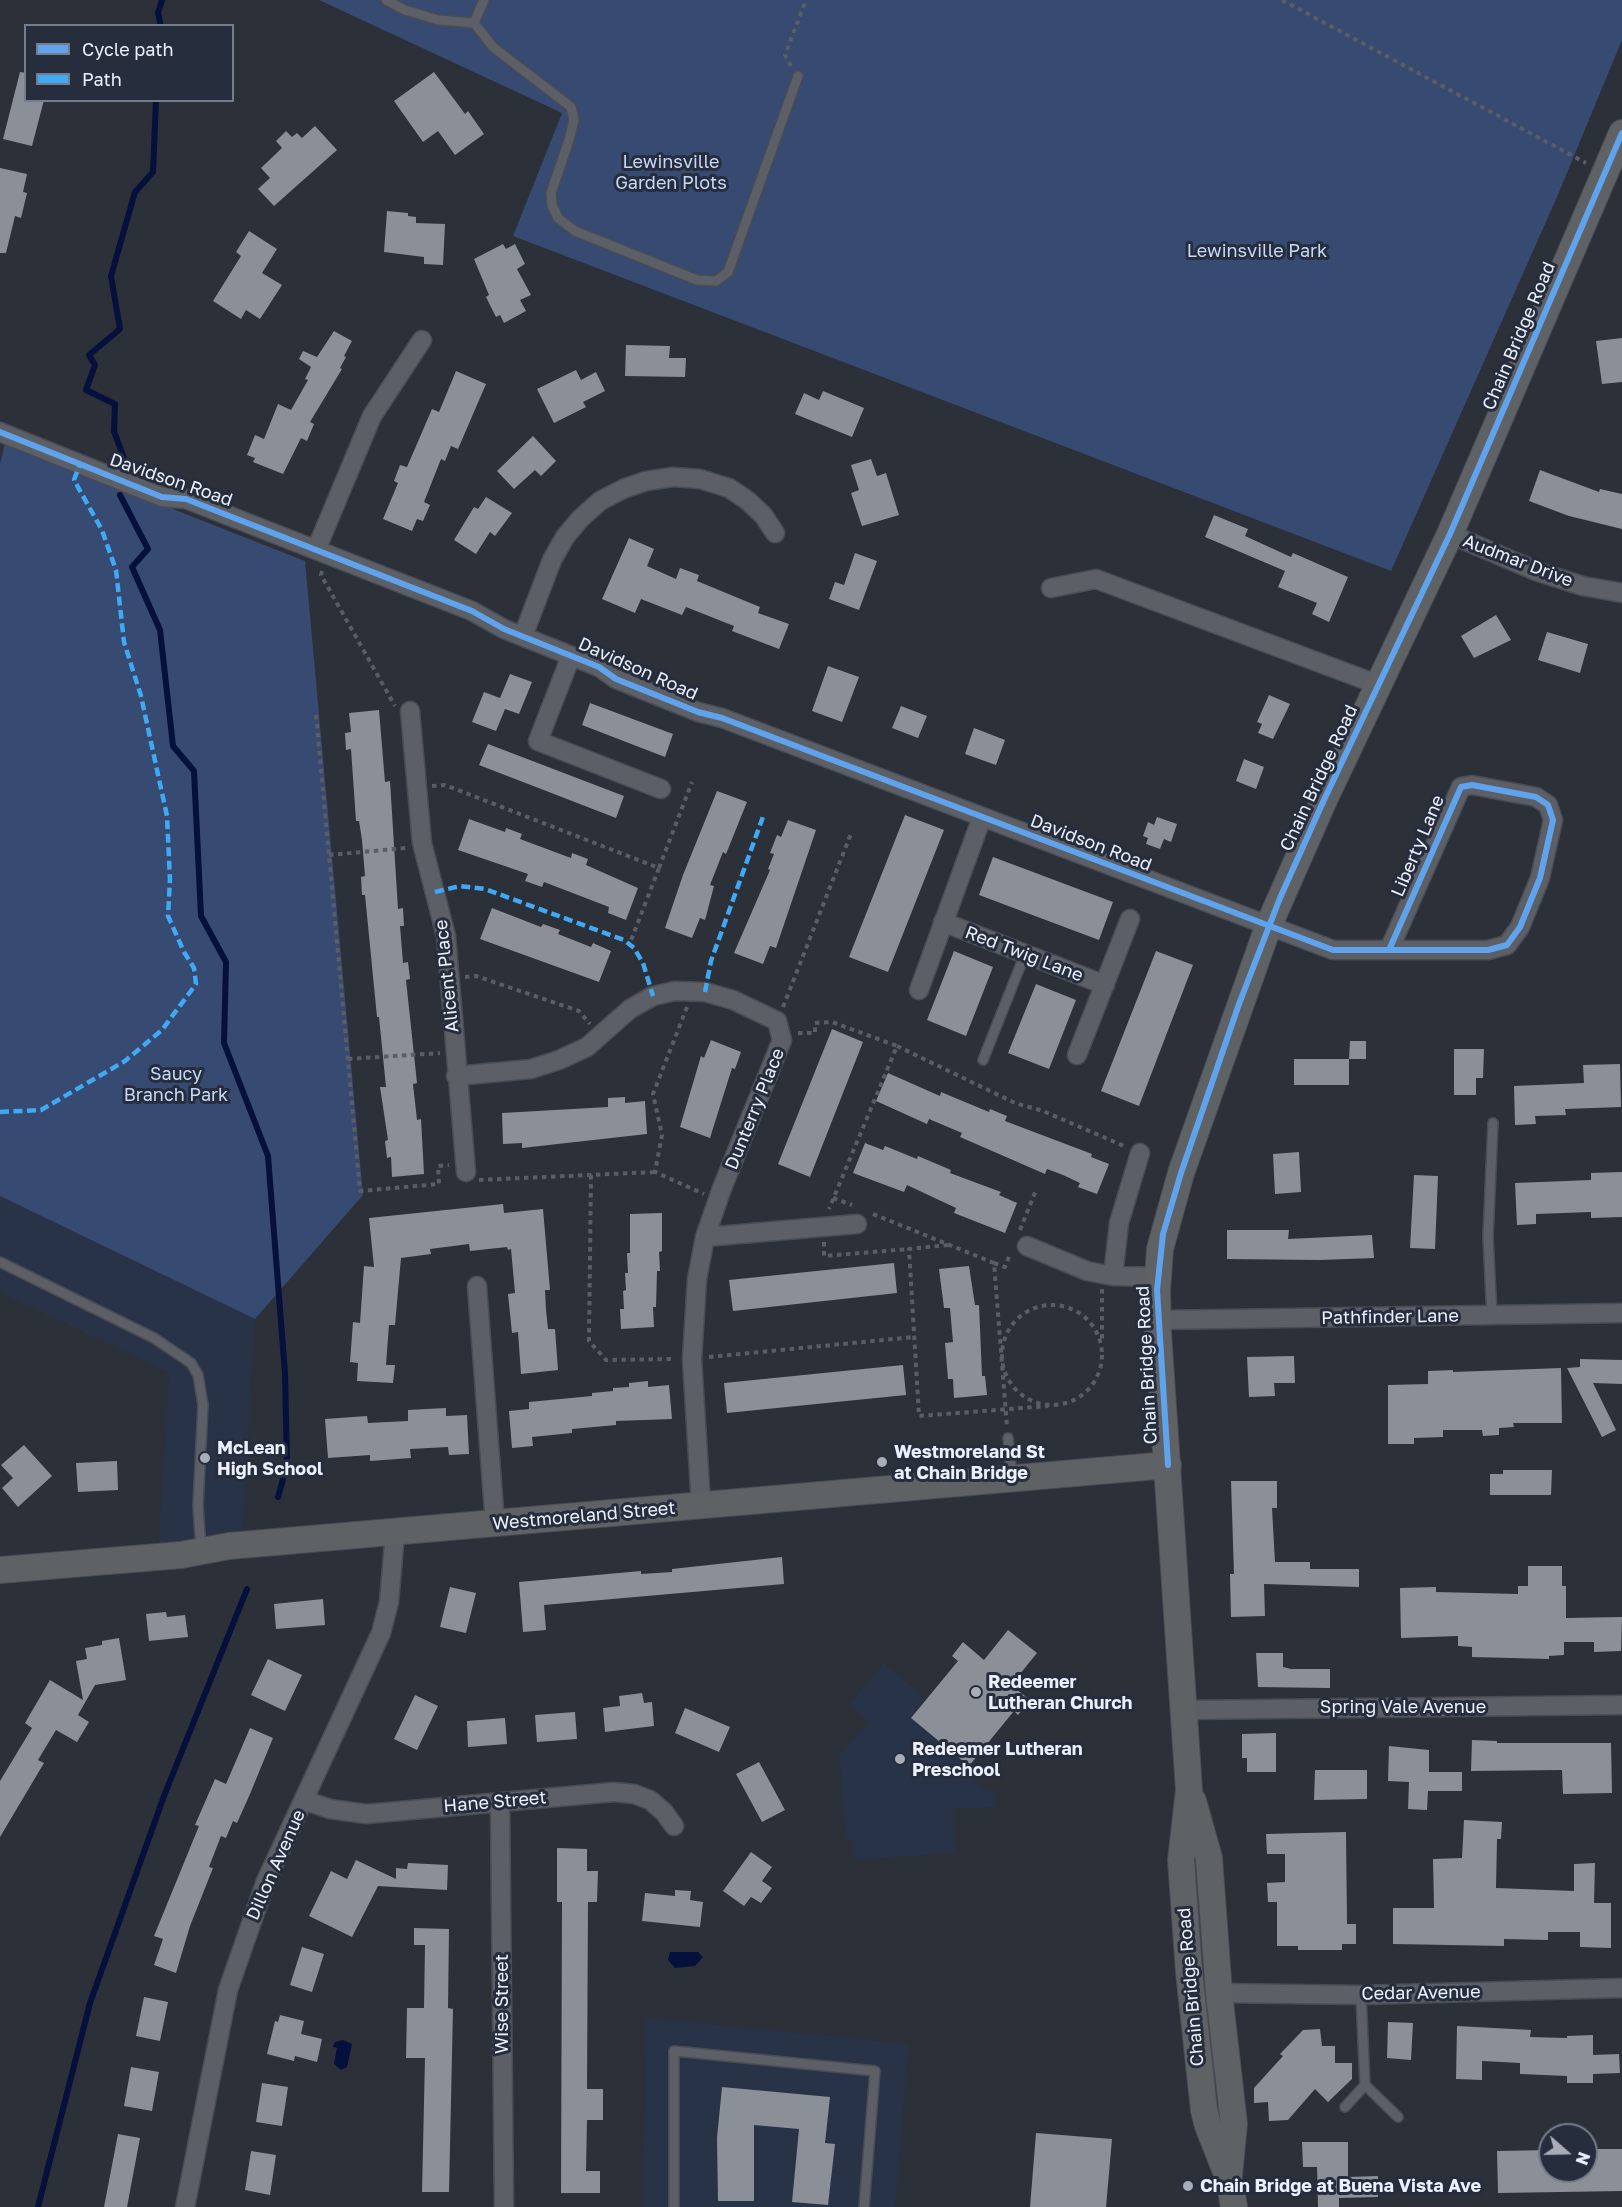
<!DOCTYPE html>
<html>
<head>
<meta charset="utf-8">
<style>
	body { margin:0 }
	#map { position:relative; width:1622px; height:2207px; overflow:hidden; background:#2c3038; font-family:"Golos Text",sans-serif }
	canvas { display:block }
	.legend { position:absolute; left:24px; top:24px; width:210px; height:78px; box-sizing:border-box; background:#262e3e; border:2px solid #757c8a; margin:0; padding:8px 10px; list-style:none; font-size:18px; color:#ebf0fb }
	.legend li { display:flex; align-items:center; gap:12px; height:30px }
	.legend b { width:30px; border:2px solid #757c8a }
	.north { position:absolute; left:1538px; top:2123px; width:60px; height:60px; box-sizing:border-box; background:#262e3e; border:2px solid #757c8a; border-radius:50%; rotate:110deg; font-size:16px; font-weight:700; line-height:24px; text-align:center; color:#ebf0fb }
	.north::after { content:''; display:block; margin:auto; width:21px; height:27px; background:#a8adb7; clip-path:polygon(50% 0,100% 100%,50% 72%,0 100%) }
</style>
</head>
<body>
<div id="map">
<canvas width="1622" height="2207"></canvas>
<ul class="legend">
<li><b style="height:8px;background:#60a3ed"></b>Cycle path</li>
<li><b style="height:8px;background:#3fa9f5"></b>Path</li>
</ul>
<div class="north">N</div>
</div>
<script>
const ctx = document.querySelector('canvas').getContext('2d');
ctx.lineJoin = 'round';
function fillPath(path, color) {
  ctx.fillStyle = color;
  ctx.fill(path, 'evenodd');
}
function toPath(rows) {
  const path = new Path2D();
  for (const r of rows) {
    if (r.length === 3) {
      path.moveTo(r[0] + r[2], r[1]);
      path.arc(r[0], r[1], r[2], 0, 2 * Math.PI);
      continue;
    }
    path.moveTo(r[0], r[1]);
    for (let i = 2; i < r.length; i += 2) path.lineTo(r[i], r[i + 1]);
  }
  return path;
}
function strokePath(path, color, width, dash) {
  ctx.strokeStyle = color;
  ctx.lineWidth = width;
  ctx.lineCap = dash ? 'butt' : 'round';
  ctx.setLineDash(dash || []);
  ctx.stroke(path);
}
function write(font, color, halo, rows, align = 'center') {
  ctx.font = font + ' "Golos Text",sans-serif';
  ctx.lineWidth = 6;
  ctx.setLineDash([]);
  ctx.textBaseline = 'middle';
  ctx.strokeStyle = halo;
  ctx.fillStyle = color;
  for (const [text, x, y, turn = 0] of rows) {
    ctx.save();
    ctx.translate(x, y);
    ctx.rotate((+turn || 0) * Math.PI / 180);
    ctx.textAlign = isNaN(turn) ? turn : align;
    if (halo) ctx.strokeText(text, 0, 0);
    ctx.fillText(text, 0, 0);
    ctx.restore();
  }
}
const built = toPath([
	[0,1196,255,1319,242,1543,158,1552,169,1373,0,1292],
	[884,1663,926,1699,911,1718,969,1766,969,1777,984,1790,994,1790,995,1807,953,1809,955,1853,855,1860,853,1839,846,1840,839,1752,843,1753,869,1722,849,1705],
	[646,2018,909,2044,895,2207,643,2207]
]);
const green = toPath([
	[319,0,1622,0,1622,40,1557,197,1391,571,513,236,562,113],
	[5,443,305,561,363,1195,255,1319,0,1196,0,464]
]);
const water = toPath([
	[670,1952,698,1952,703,1957,695,1966,675,1968,668,1960],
	[343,2040,352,2044,347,2067,341,2070,334,2064,337,2048,333,2047,335,2042]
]);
const stream = toPath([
	[161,26,158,13,162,0],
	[126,464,114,431,115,404,86,390,95,365,89,355,120,329,111,276,135,192,153,172,156,100],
	[120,495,148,549,132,567,160,630,173,746,194,771,201,916,226,962,224,1043,268,1156,285,1373,287,1465,278,1497],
	[38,2207,90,2003,164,1796,247,1589]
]);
const building = toPath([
	[20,72,26,73,26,100,44,100,32,146,3,139],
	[434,72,465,114,468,111,484,134,455,155,438,131,423,142,394,101],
	[315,126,337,150,274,206,258,189,270,178,261,168,282,148,276,141,286,131,292,137,297,133,302,138],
	[0,168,27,174,23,192,27,193,21,218,15,216,6,253,0,253],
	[387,211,408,213,408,216,416,217,416,223,445,224,443,265,424,264,424,257,384,252],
	[249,231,277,249,262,273,282,285,260,319,246,310,241,319,213,301,241,256,236,252],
	[503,244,506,249,515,244,525,264,517,269,531,295,520,300,526,311,504,323,500,315,496,317,486,297,489,295,474,259],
	[334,331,352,341,344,356,346,357,340,368,342,369,310,422,314,424,307,441,301,438,283,474,253,462,255,458,247,455,255,435,264,439,278,404,291,410,308,380,305,379,311,367,299,359,303,351,317,357],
	[1622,338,1622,382,1602,384,1596,341],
	[626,345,670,346,669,358,686,358,685,377,625,376],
	[576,370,581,380,596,372,605,391,583,402,586,407,554,423,537,389],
	[456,371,486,384,458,449,451,446,445,461,441,459,424,502,430,505,423,521,417,519,412,531,383,519,398,483,394,481,400,465,407,467,432,409,439,412],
	[823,391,864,408,852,437,795,414,804,393,819,400],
	[533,436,556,461,541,476,535,470,514,489,497,471],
	[871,459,877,476,886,473,899,515,862,526,851,493,859,490,851,465],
	[1540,470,1599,492,1600,489,1622,494,1622,529,1569,516,1529,501],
	[486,497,512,513,495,536,490,532,476,554,454,540,474,507,478,509],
	[1214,515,1248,529,1245,536,1291,557,1293,553,1348,577,1329,622,1312,614,1317,603,1278,587,1285,571,1205,537],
	[629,538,654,549,647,566,676,579,680,568,699,575,697,581,760,607,758,613,789,624,779,649,732,631,734,626,686,607,682,615,641,599,635,613,602,599],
	[855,553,877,561,859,610,829,599,835,582,844,585],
	[1496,615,1511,640,1474,658,1461,636],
	[1547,632,1588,644,1580,673,1538,660],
	[828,666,859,677,842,722,812,711],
	[510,674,532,682,519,714,505,709,496,731,472,722,484,692,500,698],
	[1269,695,1290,704,1273,739,1258,733,1262,724,1257,722],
	[590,703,673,734,665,757,582,725],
	[901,706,927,716,918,738,892,728],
	[379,710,385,782,390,781,398,909,403,908,404,926,400,926,403,963,408,962,410,979,406,980,417,1083,413,1084,417,1120,421,1119,424,1174,392,1177,391,1157,387,1158,385,1141,388,1140,380,1087,386,1087,379,1017,377,1017,365,895,362,895,361,877,365,876,362,840,359,821,356,821,351,749,346,750,345,733,351,732,349,713],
	[974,728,1005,740,996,765,965,754],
	[488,744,624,796,616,818,479,765],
	[1244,759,1264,767,1256,789,1236,781],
	[717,791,747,802,726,854,723,852,710,885,714,886,705,920,700,918,692,938,665,928,683,875],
	[905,815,944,830,888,972,849,957],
	[1157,817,1177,824,1171,842,1164,839,1160,849,1146,844,1148,838,1143,836,1148,822,1154,825],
	[469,819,505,832,506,828,522,834,520,839,571,858,572,853,588,859,586,865,638,888,626,920,608,913,609,907,544,882,542,887,525,881,528,874,458,850],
	[788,820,816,830,776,948,770,946,763,964,734,953,770,870,768,869,774,854,770,853,777,835,781,837],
	[993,857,1113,902,1099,940,979,895],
	[492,908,541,927,543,924,560,930,558,934,591,947,593,943,611,951,599,982,480,939],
	[954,951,993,967,966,1036,927,1020],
	[1156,951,1193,965,1139,1106,1101,1091],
	[1036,984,1076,1000,1049,1069,1008,1053],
	[832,1029,863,1042,810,1177,778,1164],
	[711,1040,741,1052,735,1069,732,1068,710,1138,680,1127,701,1056,704,1058],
	[1350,1041,1366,1041,1366,1059,1349,1059],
	[1454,1049,1484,1049,1483,1078,1476,1078,1476,1095,1454,1095],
	[1294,1059,1349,1059,1349,1085,1294,1085],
	[1620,1064,1621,1107,1565,1109,1566,1115,1535,1116,1536,1124,1515,1125,1514,1086,1584,1083,1583,1065],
	[888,1073,940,1096,941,1092,989,1112,990,1109,1007,1116,1005,1121,1092,1154,1091,1157,1109,1164,1097,1194,1078,1187,1080,1183,1063,1175,1047,1169,1045,1174,960,1137,962,1133,929,1119,927,1124,876,1101],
	[625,1097,625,1103,645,1101,647,1134,522,1148,522,1143,503,1144,502,1113,608,1107,608,1098],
	[865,1143,883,1150,885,1146,917,1159,918,1156,951,1170,950,1173,1001,1192,999,1195,1017,1203,1005,1233,954,1213,956,1208,907,1185,904,1192,853,1173],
	[1299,1152,1301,1192,1275,1194,1273,1154],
	[1622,1172,1622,1217,1591,1218,1591,1212,1536,1214,1536,1224,1517,1225,1515,1183,1591,1180,1591,1173],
	[1414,1175,1438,1176,1435,1249,1410,1248],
	[503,1204,504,1213,543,1209,550,1290,545,1290,546,1310,548,1329,555,1329,558,1370,521,1374,518,1332,512,1333,508,1294,515,1293,511,1249,508,1250,507,1247,470,1251,469,1244,430,1249,431,1254,401,1258,395,1325,389,1325,386,1365,395,1365,393,1383,357,1381,358,1363,350,1362,353,1322,360,1323,364,1266,374,1267,369,1218],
	[662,1213,662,1251,659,1252,660,1271,657,1271,656,1307,653,1307,654,1327,621,1329,620,1309,624,1309,623,1291,626,1290,625,1273,628,1273,627,1253,630,1253,630,1214],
	[1227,1230,1289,1230,1288,1239,1372,1235,1374,1258,1320,1260,1227,1259],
	[894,1263,897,1293,733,1311,729,1280],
	[969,1266,975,1305,979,1305,982,1376,985,1376,987,1395,954,1398,953,1379,948,1379,945,1343,953,1342,950,1308,944,1308,939,1269],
	[1294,1356,1295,1383,1274,1383,1275,1396,1249,1397,1247,1357],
	[1580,1359,1622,1360,1622,1384,1593,1383,1616,1430,1602,1437,1567,1368,1580,1367],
	[903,1365,906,1395,727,1413,724,1383],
	[1561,1368,1562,1423,1513,1423,1514,1427,1499,1428,1499,1435,1483,1436,1482,1430,1443,1430,1443,1437,1414,1438,1414,1444,1388,1444,1388,1385,1428,1384,1428,1371,1453,1370,1453,1372],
	[648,1381,648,1387,669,1385,672,1419,616,1421,616,1425,572,1429,572,1433,532,1437,533,1446,512,1448,509,1411,529,1409,529,1402,592,1396,592,1393,613,1391,613,1388,629,1387,629,1383],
	[446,1408,446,1416,467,1415,469,1454,449,1455,448,1447,410,1449,411,1458,370,1461,370,1455,328,1458,325,1419,367,1416,368,1423,408,1421,408,1410],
	[24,1445,52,1476,18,1507,2,1488,13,1478,1,1465],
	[117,1461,118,1490,78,1492,76,1463],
	[1503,1470,1552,1470,1551,1495,1490,1495,1490,1474,1503,1474],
	[1231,1481,1277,1481,1277,1508,1272,1508,1275,1562,1310,1562,1310,1569,1359,1569,1359,1587,1264,1584,1265,1616,1231,1617,1230,1574,1234,1574],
	[782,1557,784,1584,544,1605,546,1630,523,1632,519,1582,641,1571,641,1574,672,1572,672,1569],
	[1528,1566,1562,1566,1562,1586,1566,1586,1566,1618,1622,1617,1621,1651,1594,1652,1594,1642,1564,1642,1564,1655,1549,1656,1549,1659,1472,1657,1472,1647,1458,1646,1458,1636,1401,1638,1400,1588,1436,1587,1436,1592,1518,1594,1518,1586,1528,1586],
	[450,1587,476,1593,466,1633,440,1627],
	[323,1599,325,1625,276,1629,274,1604],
	[166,1612,167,1617,185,1615,188,1637,149,1641,146,1614],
	[1008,1630,1037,1653,1011,1685,1030,1700,1018,1715,1014,1711,969,1766,911,1718,958,1661,952,1656,963,1642,984,1660],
	[119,1638,126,1680,95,1685,78,1715,89,1722,77,1742,56,1730,38,1760,44,1763,0,1837,0,1781,32,1728,25,1723,50,1680,83,1700,76,1661,87,1659,85,1648,102,1645,102,1641],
	[1256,1653,1283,1653,1283,1667,1291,1669,1330,1669,1330,1688,1258,1687],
	[268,1659,302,1675,285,1711,251,1695],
	[642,1693,644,1703,652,1702,654,1726,605,1732,603,1708,620,1706,619,1696],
	[415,1695,438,1706,417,1750,394,1739],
	[685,1708,730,1727,719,1752,675,1733],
	[575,1712,577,1739,537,1742,535,1715],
	[505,1718,507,1744,468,1747,467,1721],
	[250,1728,273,1738,250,1794,237,1823,233,1821,226,1838,221,1836,209,1867,213,1868,190,1926,176,1973,154,1965,163,1939,154,1936,199,1826,195,1825,215,1779,226,1784],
	[1276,1733,1276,1772,1247,1772,1247,1758,1242,1758,1242,1734],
	[1472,1740,1497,1741,1497,1743,1611,1743,1612,1793,1563,1794,1562,1770,1471,1771],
	[1389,1746,1429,1750,1429,1772,1462,1772,1462,1791,1428,1791,1427,1810,1408,1809,1409,1782,1388,1781],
	[759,1762,785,1810,762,1822,736,1774],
	[1315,1770,1367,1770,1367,1799,1314,1800],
	[1464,1820,1502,1822,1501,1839,1497,1839,1496,1888,1574,1891,1574,1864,1595,1863,1594,1903,1611,1903,1611,1948,1580,1947,1580,1932,1548,1932,1548,1940,1504,1939,1504,1946,1393,1944,1393,1908,1434,1908,1433,1859,1462,1858],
	[1346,1832,1347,1924,1356,1924,1356,1944,1342,1944,1342,1950,1298,1950,1298,1946,1277,1946,1277,1902,1268,1902,1267,1883,1285,1882,1285,1854,1267,1854,1266,1834],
	[557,1848,587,1849,587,1871,598,1871,597,1902,588,1902,587,2089,603,2089,603,2120,587,2120,586,2171,600,2171,600,2193,561,2193,562,1902,557,1902],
	[751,1852,772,1867,762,1881,772,1888,761,1903,751,1897,744,1906,723,1891],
	[356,1860,396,1879,396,1868,407,1869,408,1863,448,1865,447,1890,378,1886,352,1937,309,1916,331,1871,347,1879],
	[675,1890,691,1891,690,1900,703,1902,700,1927,642,1921,645,1893,675,1896],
	[414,1928,449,1929,448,2008,453,2009,449,2192,422,2192,425,2058,406,2058,407,2008,424,2008,425,1945,414,1945],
	[302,1947,324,1954,312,1992,290,1985],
	[144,1997,168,2002,160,2041,136,2036],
	[280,2015,304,2021,301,2034,322,2039,317,2062,295,2056,294,2061,267,2054,275,2021,278,2022],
	[1388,2022,1413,2023,1411,2060,1387,2058],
	[1457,2026,1531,2030,1530,2037,1567,2038,1567,2036,1593,2035,1593,2055,1619,2054,1620,2073,1593,2074,1593,2083,1567,2083,1567,2076,1520,2074,1520,2063,1482,2061,1482,2080,1456,2079],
	[1320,2029,1322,2046,1335,2046,1335,2063,1352,2063,1352,2079,1328,2102,1315,2089,1288,2120,1269,2121,1268,2102,1254,2103,1254,2088,1283,2056,1280,2054,1303,2030],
	[131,2067,159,2072,152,2111,124,2106],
	[262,2083,288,2087,282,2126,256,2122],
	[722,2087,830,2097,825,2143,835,2144,828,2205,792,2202,799,2129,754,2125,754,2201,718,2201,717,2138],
	[1036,2133,1112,2139,1106,2207,1030,2207],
	[118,2134,140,2138,127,2207,104,2207],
	[1302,2142,1348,2142,1348,2177,1378,2176,1378,2197,1339,2198,1339,2207,1318,2207,1317,2167,1303,2167],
	[1586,2149,1622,2149,1622,2191,1498,2193,1497,2151,1550,2150,1550,2171,1586,2171],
	[251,2151,276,2155,270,2195,245,2190]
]);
const path = toPath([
	[1282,0,1586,163],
	[791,66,785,55,806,0],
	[322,571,321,575,395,706],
	[316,715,360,1191,439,1184,438,1166,449,1165],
	[432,786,445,785,659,868,630,943],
	[329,855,406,848],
	[659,868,692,782],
	[465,977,476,976,579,1011,590,1024],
	[687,1007,653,1094,662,1135,655,1172,704,1194],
	[783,1007,852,831],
	[798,1033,815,1033,815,1023,832,1022,897,1046,829,1209],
	[897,1046,1015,1103,1043,1111,1124,1146],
	[348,1059,440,1053],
	[591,1175,589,1341,606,1360,675,1359],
	[479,1180,655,1172],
	[833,1198,852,1205],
	[873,1214,994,1263,1007,1427],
	[1020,1230,1036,1190],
	[824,1242,824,1256,909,1249],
	[948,1245,909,1249,919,1416,1048,1406],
	[994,1263,1005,1267,1010,1254],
	[1102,1289,1102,1339],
	[1052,1355,50],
	[709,1357,914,1337]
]);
const lane = toPath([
	[386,0,405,10,438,20,474,23,484,0],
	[474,23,493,47,571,107,574,120,569,140,551,193,552,205,558,218,575,231,697,280,716,281,728,272,798,76],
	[983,1060,1025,954],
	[0,1262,154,1338,191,1363,198,1375,203,1405,198,1505,201,1550],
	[1492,1316,1488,1237,1493,1123],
	[1008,1438,1012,1477],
	[1365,2085,1398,2117],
	[1345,2107,1365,2085,1361,1995],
	[674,2207,674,2051,875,2071,864,2207]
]);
const street = toPath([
	[0,432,162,497,186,499,472,611,504,629,599,667,616,679,698,712,722,718,1333,950,1488,950,1507,945,1520,927,1540,878,1553,820,1548,805,1536,797,1472,785,1461,787,1389,950],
	[1450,534,1536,571,1583,586,1622,593],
	[316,550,372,416,422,340],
	[1051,588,1096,579,1379,685],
	[523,636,552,560,565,537,580,519,600,501,623,489,646,481,673,477,700,479,729,488,747,500,763,515,775,533],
	[571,656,538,741,661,789],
	[410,711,422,843,446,936,466,1172],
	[943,922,1105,985],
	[919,990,982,817],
	[1077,1055,1130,919],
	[456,1076,531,1069,559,1060,587,1047,630,1009,653,996,675,991,705,992,733,1000,777,1021,782,1040,722,1188,705,1237,697,1279,692,1359,701,1505],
	[705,1237,857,1224],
	[1027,1246,1087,1271,1113,1276,1158,1277],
	[1113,1276,1119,1223,1140,1153],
	[477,1286,495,1524],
	[1158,1320,1622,1313],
	[1184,1710,1622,1705],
	[304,1800,330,1809,366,1814,614,1792,634,1794,650,1800,664,1812,674,1826],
	[500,1802,504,2207],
	[1219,1993,1361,1995,1622,1988],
	[185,2207,228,1990,266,1881,381,1633,389,1602,395,1533]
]);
const secondary = toPath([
	[0,1570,181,1555,229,1546,1168,1465],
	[1193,1801,1209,1858,1219,1993,1234,2124,1229,2175],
	[1234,2207,1229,2179,1208,2126,1204,2110,1189,1972,1181,1860,1189,1790,1158,1333,1157,1290,1160,1249,1181,1173,1268,927,1323,802,1450,534,1622,133]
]);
const quiet = toPath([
	[435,892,460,886,485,889,624,940,634,948,643,963,653,996],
	[705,992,711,961,764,814],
	[0,1112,41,1110,125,1061,162,1030,196,984,194,968,184,952,168,916,170,880,167,816,141,696,124,642,116,570,102,530,74,480,80,464]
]);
const cycleway = toPath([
	[0,432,162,497,186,499,472,611,504,629,599,667,616,679,698,712,722,718,1333,950,1488,950,1507,945,1520,927,1540,878,1553,820,1548,805,1536,797,1472,785,1461,787,1389,950],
	[1168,1465,1157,1290,1163,1234,1181,1173,1239,1004,1280,898,1323,802,1450,534,1622,133]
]);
const markers = [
	[205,1458,6,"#a8adb7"],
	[882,1462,6,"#a8adb7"],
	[976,1692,6,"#a8adb7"],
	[900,1759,6,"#a8adb7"],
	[1188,2186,6,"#a8adb7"]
];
const parkNames = [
	["Lewinsville",671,162],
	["Garden Plots",671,183],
	["Lewinsville Park",1257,251],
	["Saucy",176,1074],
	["Branch Park",176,1095]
];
const streetNames = [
	["Chain Bridge Road",1519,336,-67],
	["Davidson Road",171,480,19],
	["Audmar Drive",1518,561,21],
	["Davidson Road",638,669,24],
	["Chain Bridge Road",1319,778,-65],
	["Davidson Road",1091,843,21],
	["Liberty Lane",1418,846,-67],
	["Red Twig Lane",1024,954,21],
	["Alicent Place",447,976,-96],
	["Dunterry Place",755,1109,-68],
	["Pathfinder Lane",1390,1317,-1],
	["Chain Bridge Road",1147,1365,-93],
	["Westmoreland Street",584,1516,-5],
	["Spring Vale Avenue",1403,1707],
	["Hane Street",495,1802,-5],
	["Dillon Avenue",276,1865,-66],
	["Chain Bridge Road",1191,1987,-95],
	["Cedar Avenue",1421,1993,-1],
	["Wise Street",502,2004,-90]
];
const poiNames = [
	["McLean",217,1448],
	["High School",217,1469],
	["Westmoreland St",894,1452],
	["at Chain Bridge",894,1473],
	["Redeemer",988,1682],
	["Lutheran Church",988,1703],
	["Redeemer Lutheran",912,1749],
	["Preschool",912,1770],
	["Chain Bridge at Buena Vista Ave",1200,2186]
];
fillPath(built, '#293348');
fillPath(green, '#374a71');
fillPath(water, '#05103c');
strokePath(stream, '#05103c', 6);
fillPath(building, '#8b8f97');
strokePath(lane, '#494c54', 12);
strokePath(street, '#494c54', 21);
strokePath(secondary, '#494c54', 28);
strokePath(path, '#5a5e64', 4, [4.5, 4.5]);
strokePath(lane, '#5c5f66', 9);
strokePath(street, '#5c5f66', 18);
strokePath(secondary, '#5f6265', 26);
strokePath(quiet, '#3fa9f5', 4.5, [9, 4.5]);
strokePath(cycleway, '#60a3ed', 6);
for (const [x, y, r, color] of markers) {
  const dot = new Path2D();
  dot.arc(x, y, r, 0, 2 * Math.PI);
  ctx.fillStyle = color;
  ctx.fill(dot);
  strokePath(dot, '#262e3e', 2);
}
write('18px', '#c6d7f8', '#262e3e', parkNames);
write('18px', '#ebf0fb', '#262e3e', streetNames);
write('bold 18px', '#ebf0fb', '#262e3e', poiNames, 'left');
</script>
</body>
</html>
